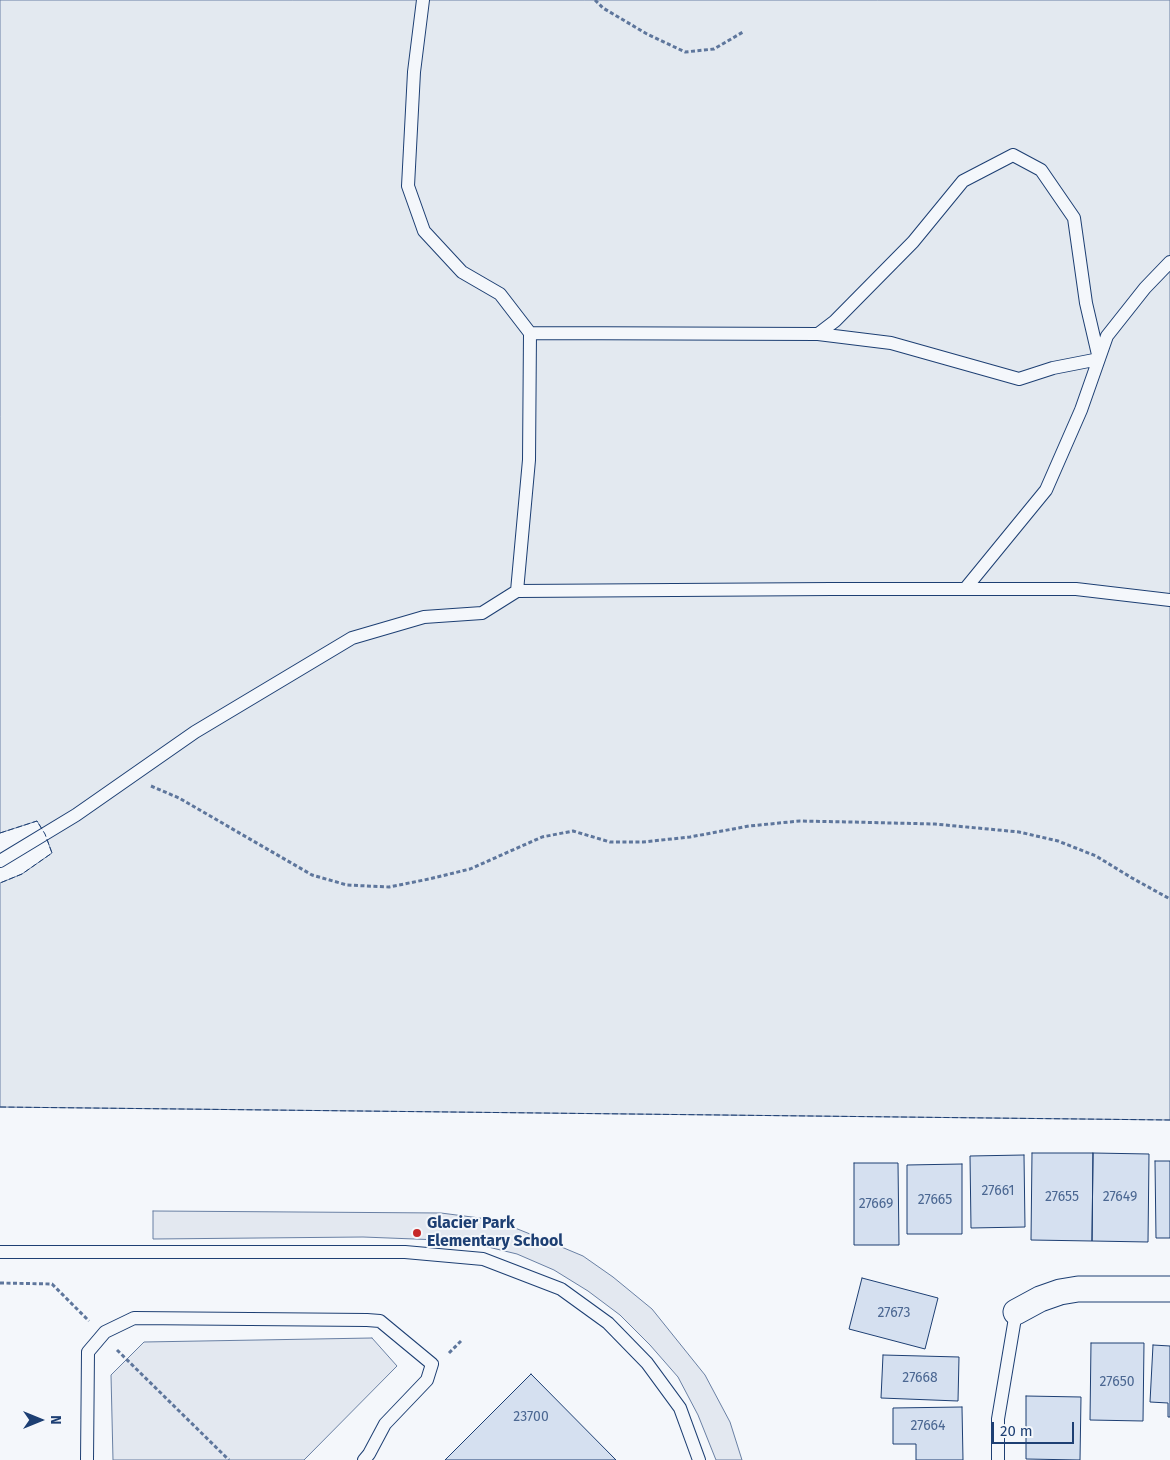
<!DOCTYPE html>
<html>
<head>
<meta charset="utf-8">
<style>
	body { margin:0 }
	#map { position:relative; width:1170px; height:1460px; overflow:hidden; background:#f4f7fb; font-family:"Fira Sans",sans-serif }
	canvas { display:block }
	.north { position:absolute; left:15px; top:1395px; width:50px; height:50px; -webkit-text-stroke:4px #f4f7fb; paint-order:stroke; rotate:90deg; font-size:14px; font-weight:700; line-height:20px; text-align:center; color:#1d3f73 }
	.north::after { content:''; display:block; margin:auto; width:18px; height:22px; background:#1d3f73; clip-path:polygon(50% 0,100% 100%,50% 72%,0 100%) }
	.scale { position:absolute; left:992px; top:1422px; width:82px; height:22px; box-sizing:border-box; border:2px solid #1d3f73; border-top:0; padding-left:6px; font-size:15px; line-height:18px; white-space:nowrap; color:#1d3f73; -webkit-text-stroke:4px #f4f7fb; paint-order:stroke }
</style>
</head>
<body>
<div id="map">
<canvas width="1170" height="1460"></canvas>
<div class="north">N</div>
<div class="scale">20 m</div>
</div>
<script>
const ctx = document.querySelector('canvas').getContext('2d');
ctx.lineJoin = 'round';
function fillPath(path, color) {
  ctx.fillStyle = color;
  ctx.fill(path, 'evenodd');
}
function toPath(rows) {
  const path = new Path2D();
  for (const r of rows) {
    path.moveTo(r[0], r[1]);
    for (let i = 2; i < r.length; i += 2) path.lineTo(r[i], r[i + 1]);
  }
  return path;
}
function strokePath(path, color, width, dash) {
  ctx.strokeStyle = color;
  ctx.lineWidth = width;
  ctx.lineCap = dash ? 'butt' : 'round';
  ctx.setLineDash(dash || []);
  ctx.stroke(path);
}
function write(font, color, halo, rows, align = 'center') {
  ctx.font = font + ' "Fira Sans",sans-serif';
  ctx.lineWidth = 4;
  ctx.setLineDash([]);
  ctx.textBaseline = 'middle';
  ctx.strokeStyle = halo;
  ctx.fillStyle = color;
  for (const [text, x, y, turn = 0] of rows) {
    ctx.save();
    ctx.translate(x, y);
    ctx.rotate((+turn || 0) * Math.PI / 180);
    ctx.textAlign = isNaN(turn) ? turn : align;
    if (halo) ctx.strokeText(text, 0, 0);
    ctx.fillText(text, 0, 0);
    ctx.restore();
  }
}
const green = toPath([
	[0,0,1170,0,1170,1120,0,1107,0,883,22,874,52,853,45,834,37,821,0,833,0,0]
]);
const parking = toPath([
	[153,1211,441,1213,495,1220,540,1238,583,1256,613,1277,652,1309,705,1375,730,1422,742,1460,716,1460,698,1415,678,1377,650,1345,620,1315,588,1291,554,1270,517,1254,484,1246,440,1240,363,1237,153,1239,153,1211],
	[372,1338,397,1366,304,1460,113,1460,111,1375,144,1342,372,1338]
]);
const building = toPath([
	[1032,1153,1093,1153,1092,1241,1031,1240,1032,1153],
	[1093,1153,1149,1154,1148,1242,1092,1241,1093,1153],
	[1024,1155,1025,1227,971,1228,970,1156,1024,1155],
	[1155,1161,1170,1161,1170,1238,1156,1238,1155,1161],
	[854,1163,898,1163,899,1245,854,1245,854,1163],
	[962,1164,962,1234,907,1234,907,1165,962,1164],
	[862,1278,938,1298,925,1349,849,1329,862,1278],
	[1091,1343,1144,1343,1143,1421,1090,1420,1091,1343],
	[1153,1345,1170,1346,1170,1417,1168,1417,1168,1403,1150,1402,1153,1345],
	[883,1355,959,1357,958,1401,881,1398,883,1355],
	[531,1374,616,1460,445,1460,531,1374],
	[1026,1396,1081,1397,1080,1460,1026,1459,1026,1396],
	[962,1407,963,1460,916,1460,916,1444,893,1444,893,1408,962,1407]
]);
const path = toPath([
	[595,0,603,8,647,34,685,52,714,49,743,32],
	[151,786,179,798,312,875,347,885,389,887,429,879,470,869,542,837,573,831,610,842,643,842,690,837,749,826,800,821,850,822,935,824,1019,832,1058,841,1096,856,1132,878,1170,899],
	[0,1283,52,1284,89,1321],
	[117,1350,229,1460],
	[449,1353,461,1341]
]);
const service = toPath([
	[1013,155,1041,170,1074,218,1086,303,1099,359,1053,368,1019,379,891,343,818,334,835,321,913,242,963,181,1013,155],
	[530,333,818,334],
	[965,589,1046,490,1081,410,1107,336,1145,288,1170,262],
	[517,591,832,589,1076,589,1170,600],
	[0,861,76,815,195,732,352,638,424,617,482,613,517,591,529,460,530,333,500,294,462,272,424,231,408,186,414,72,423,0],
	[0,1252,405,1252,483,1259,561,1289,608,1323,647,1363,680,1408,699,1460],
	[87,1460,88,1352,105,1332,134,1318,367,1320,380,1321,432,1364,427,1380,385,1424,369,1454,364,1460],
	[998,1460,998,1419,1016,1312]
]);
const minor = toPath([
	[1016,1312,1040,1299,1060,1292,1078,1289,1170,1289]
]);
const fence = toPath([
	[0,833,37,821,45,834,52,853,22,874,0,883],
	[0,1107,1170,1120]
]);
const markers = [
	[417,1233,5,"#c62828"]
];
const numberNames = [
	["27661",998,1191],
	["27655",1062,1197],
	["27649",1120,1197],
	["27665",935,1200],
	["27669",876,1204],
	["27673",894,1313],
	["27668",920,1378],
	["27650",1117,1382],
	["23700",531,1417],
	["27664",928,1426]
];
const poiNames = [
	["Glacier Park",427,1224],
	["Elementary School",427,1242]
];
fillPath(green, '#e3e9f0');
strokePath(green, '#687fa3', 1);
fillPath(parking, '#e3e8f0');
strokePath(parking, '#687fa3', 1);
fillPath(building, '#d5e0f0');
strokePath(building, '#1d3f73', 1);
strokePath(service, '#1d3f73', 14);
strokePath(minor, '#1d3f73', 27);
strokePath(path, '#5e769c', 3, [4, 2.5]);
strokePath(service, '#f4f7fb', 12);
strokePath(minor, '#f4f7fb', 25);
strokePath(fence, '#1d3f73', 1, [6, 2.5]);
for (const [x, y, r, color] of markers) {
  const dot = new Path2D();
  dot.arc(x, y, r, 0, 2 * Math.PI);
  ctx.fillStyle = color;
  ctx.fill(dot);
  strokePath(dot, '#f4f7fb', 2);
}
write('14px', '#4b6792', null, numberNames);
write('bold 16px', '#1d3f73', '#f4f7fb', poiNames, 'left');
</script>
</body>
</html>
